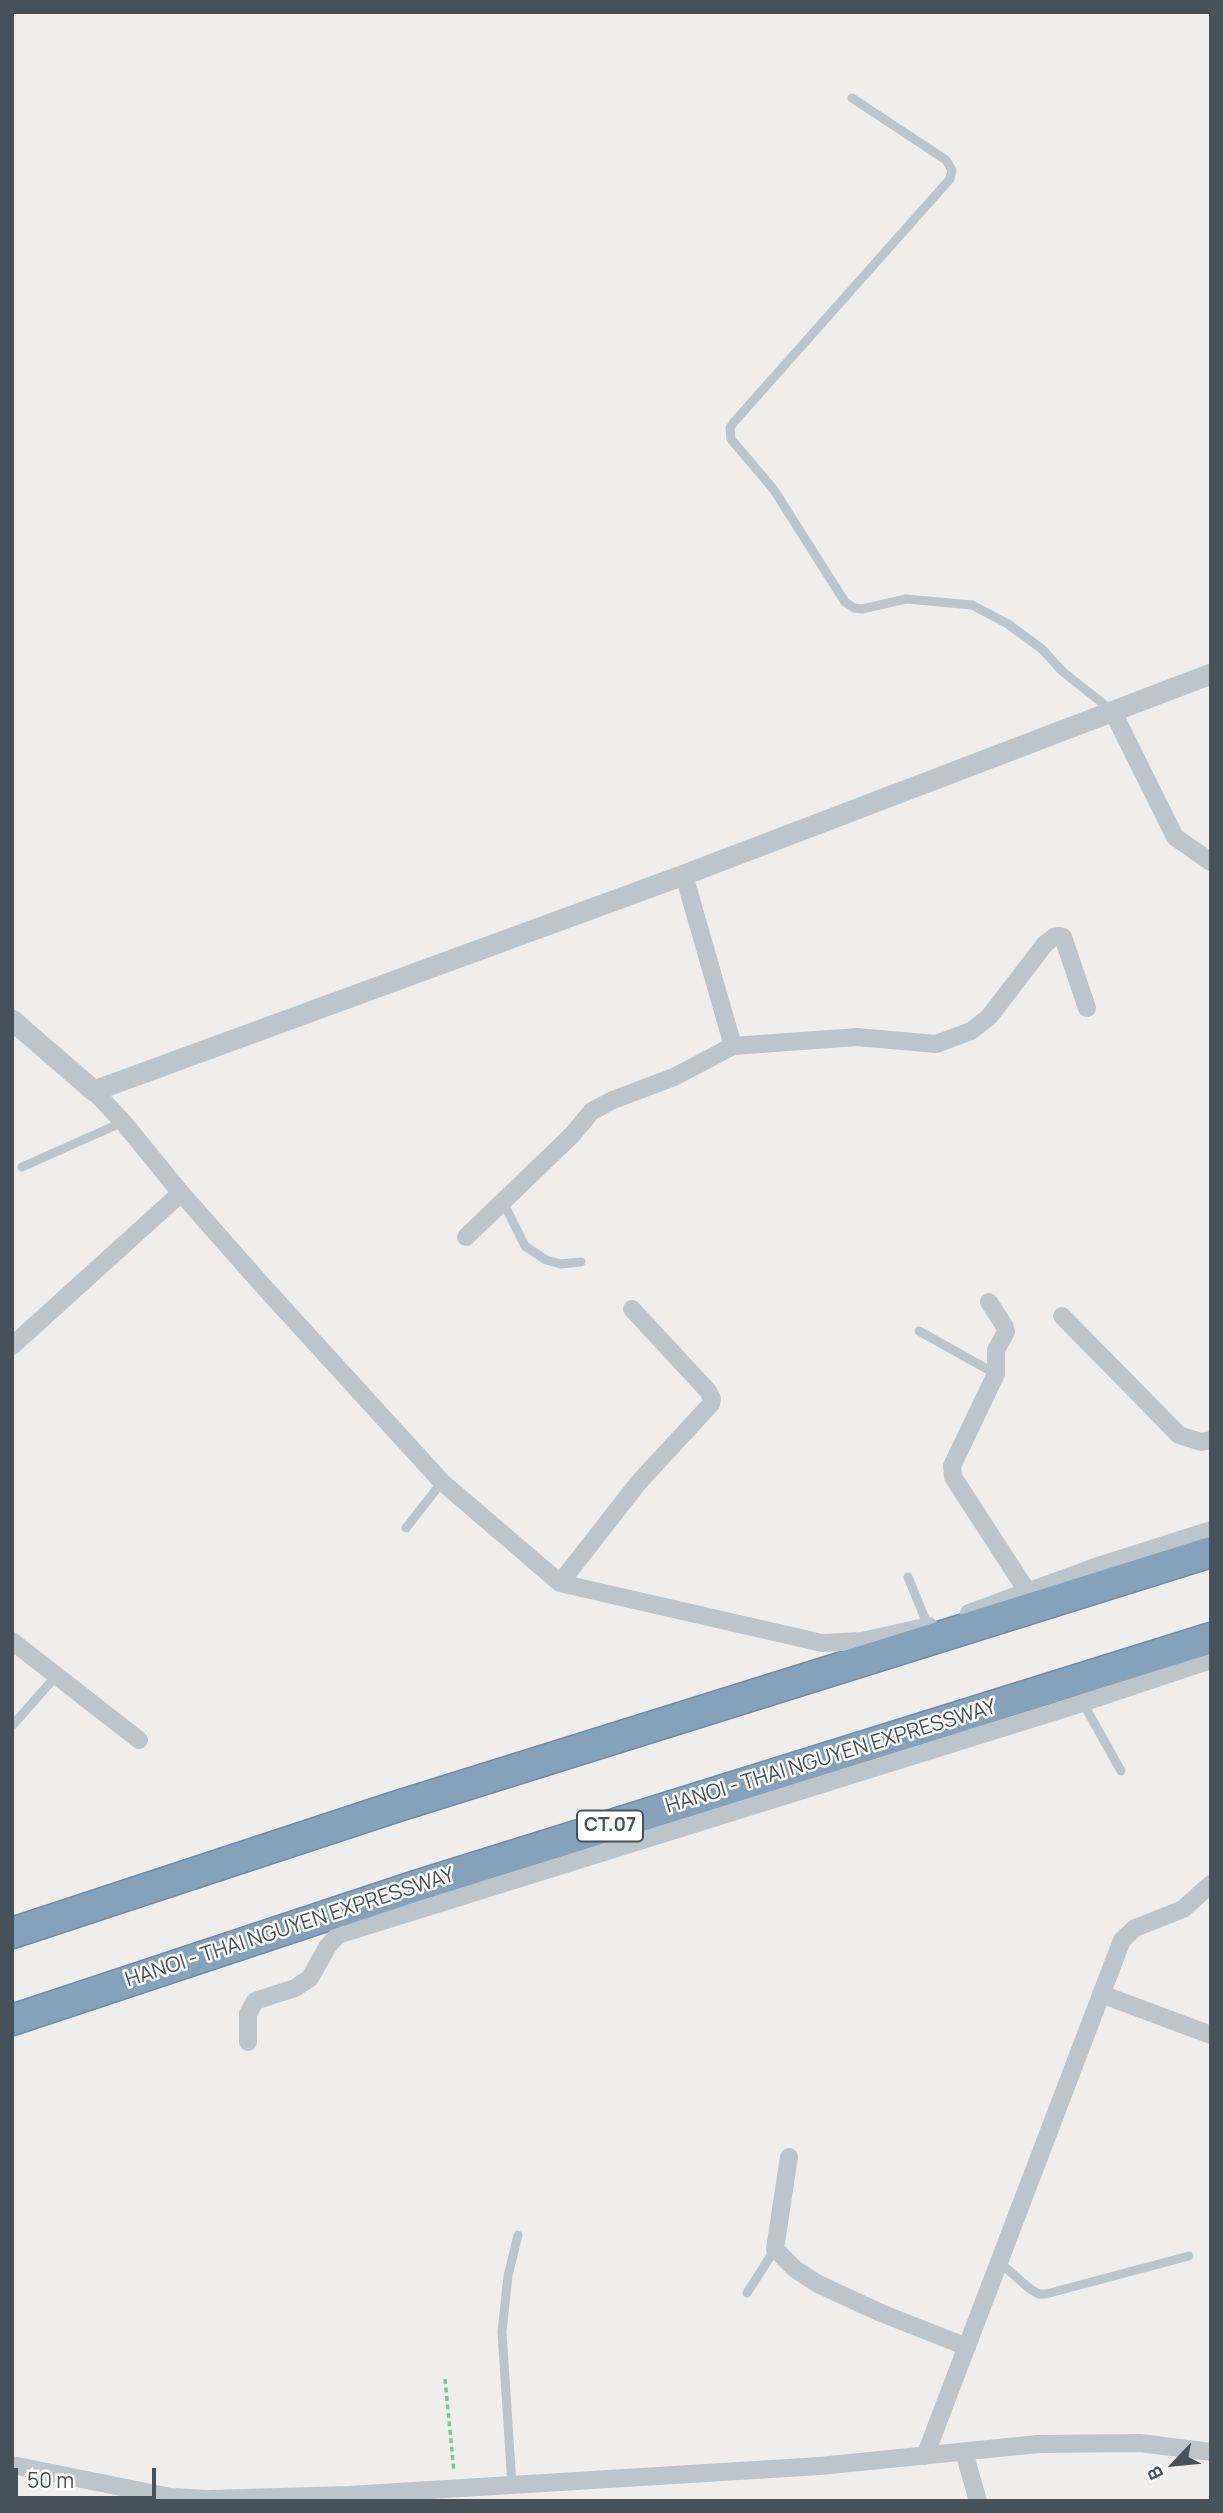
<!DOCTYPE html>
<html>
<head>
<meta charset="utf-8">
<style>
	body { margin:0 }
	#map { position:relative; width:1223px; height:2513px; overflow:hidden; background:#f0eded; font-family:Manrope,sans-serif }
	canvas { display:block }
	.frame { position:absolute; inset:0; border:14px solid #465159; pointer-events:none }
	.north { position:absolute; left:1139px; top:2429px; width:70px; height:70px; -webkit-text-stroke:5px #fff; paint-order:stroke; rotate:244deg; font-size:19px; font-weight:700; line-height:28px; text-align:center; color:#465159 }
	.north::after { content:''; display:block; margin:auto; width:24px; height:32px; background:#465159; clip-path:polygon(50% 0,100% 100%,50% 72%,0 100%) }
	.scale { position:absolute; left:14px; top:2468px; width:142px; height:32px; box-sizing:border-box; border:4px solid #465159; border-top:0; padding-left:9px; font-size:21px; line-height:24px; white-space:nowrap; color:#465159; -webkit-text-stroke:5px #fff; paint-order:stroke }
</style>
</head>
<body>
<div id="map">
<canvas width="1223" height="2513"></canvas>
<div class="frame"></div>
<div class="north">B</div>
<div class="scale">50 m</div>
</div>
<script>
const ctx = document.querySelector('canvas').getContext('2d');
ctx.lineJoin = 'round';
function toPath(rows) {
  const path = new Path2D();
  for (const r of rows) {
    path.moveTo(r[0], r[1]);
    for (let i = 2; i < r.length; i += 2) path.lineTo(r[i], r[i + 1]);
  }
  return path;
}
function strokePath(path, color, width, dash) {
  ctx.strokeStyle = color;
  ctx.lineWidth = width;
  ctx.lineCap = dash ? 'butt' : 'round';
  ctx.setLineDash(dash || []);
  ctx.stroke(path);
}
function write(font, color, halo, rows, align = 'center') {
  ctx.font = font + ' Manrope,sans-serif';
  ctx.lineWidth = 5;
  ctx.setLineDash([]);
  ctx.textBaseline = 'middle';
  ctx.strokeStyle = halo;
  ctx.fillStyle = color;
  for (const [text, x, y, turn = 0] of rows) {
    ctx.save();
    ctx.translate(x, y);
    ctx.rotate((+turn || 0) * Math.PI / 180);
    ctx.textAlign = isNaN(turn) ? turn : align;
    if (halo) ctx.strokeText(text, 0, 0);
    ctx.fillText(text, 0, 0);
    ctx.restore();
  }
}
const path = toPath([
	[445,2379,454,2472]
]);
const service = toPath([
	[852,98,946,160,952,170,950,179,734,422,730,428,731,439,774,490,845,602,854,608,862,609,906,599,972,605,1008,624,1042,649,1062,671,1111,710],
	[22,1167,123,1122],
	[503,1202,525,1246,546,1260,561,1264,581,1262],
	[919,1331,996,1374],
	[406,1528,442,1482],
	[908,1577,928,1626],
	[1083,1703,1121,1771],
	[12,1726,56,1676],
	[999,2262,1030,2289,1039,2294,1046,2294,1189,2256],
	[747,2293,775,2249],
	[512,2485,502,2332,508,2276,518,2235]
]);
const minor = toPath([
	[1112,710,1175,837,1211,862],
	[684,875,733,1046],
	[94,1091,123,1122,181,1193,264,1287,442,1482,560,1583,822,1643,862,1641,929,1626],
	[466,1237,572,1135,592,1111,613,1100,674,1077,733,1046,857,1037,936,1044,971,1031,989,1017,1045,944,1054,937,1060,936,1063,937,1087,1008],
	[989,1302,1005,1327,1006,1332,996,1350,996,1374,952,1466,953,1477,1027,1591],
	[1062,1316,1179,1435,1201,1442,1211,1440],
	[12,1346,181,1193],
	[560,1583,639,1482,711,1404,712,1399,708,1391,632,1309],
	[969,1613,1101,1565,1211,1530],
	[12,1641,139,1740],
	[1101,1994,1211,2035],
	[248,2042,248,2014,255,2001,295,1988,310,1978,328,1946,338,1935,1070,1707,1211,1660],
	[789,2157,775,2249,795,2269,818,2284,881,2313,967,2347],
	[964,2452,978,2501],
	[925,2456,1122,1940,1135,1928,1183,1909,1211,1884],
	[12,2465,171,2497,209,2499,349,2495,820,2466,1038,2444,1140,2443,1211,2452]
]);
const tertiary = toPath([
	[12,1020,94,1091,684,875,1211,674]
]);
const motorway = toPath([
	[12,1933,395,1807,1211,1552],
	[12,2020,416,1886,1211,1638]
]);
const shields = [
	[610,1826,66]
];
const shieldNames = [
	["CT.07",610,1826]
];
const streetNames = [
	["HANOI - THAI NGUYEN EXPRESSWAY",831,1757,-17],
	["HANOI - THAI NGUYEN EXPRESSWAY",290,1928,-18]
];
strokePath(motorway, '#718ca6', 33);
strokePath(path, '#76c99e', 3.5, [5, 3.5]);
strokePath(service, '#bcc5cc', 9);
strokePath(minor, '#bcc5cc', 18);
strokePath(tertiary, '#bcc5cc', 21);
strokePath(motorway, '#86a1ba', 30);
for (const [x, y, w] of shields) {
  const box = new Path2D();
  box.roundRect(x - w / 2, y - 15.5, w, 31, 5);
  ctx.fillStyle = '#fff';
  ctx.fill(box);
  strokePath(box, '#465159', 2);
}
write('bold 19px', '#465159', null, shieldNames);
write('21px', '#465159', '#fff', streetNames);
</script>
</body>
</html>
